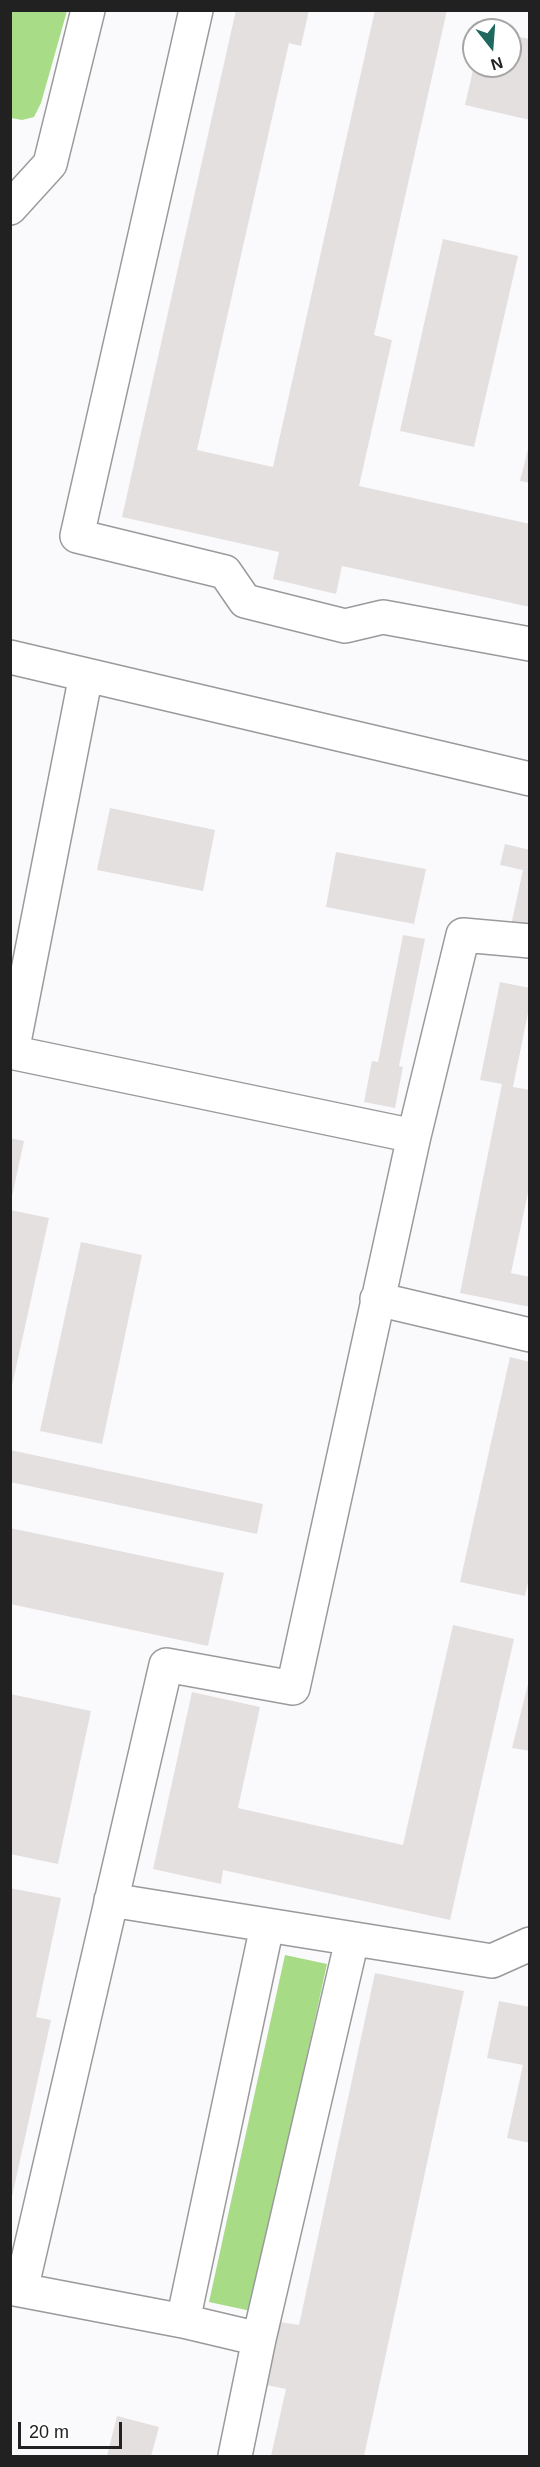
<!DOCTYPE html>
<html>
<head>
<meta charset="utf-8">
<style>
	body { margin:0 }
	#map { position:relative; width:540px; height:2467px; overflow:hidden; background:#fafafd; font-family:Helvetica,sans-serif }
	canvas { display:block }
	.frame { position:absolute; inset:0; border:12px solid #212122; pointer-events:none }
	.north { position:absolute; left:462px; top:18px; width:60px; height:60px; box-sizing:border-box; background:#fff; border:2px solid #a6a6a7; border-radius:50%; rotate:163deg; font-size:16px; font-weight:700; line-height:24px; text-align:center; color:#212122 }
	.north::after { content:''; display:block; margin:auto; width:21px; height:27px; background:#1f685f; clip-path:polygon(50% 0,100% 100%,50% 72%,0 100%) }
	.scale { position:absolute; left:18px; top:2422px; width:104px; height:27px; box-sizing:border-box; border:3px solid #212122; border-top:0; padding-left:8px; font-size:18px; line-height:21px; white-space:nowrap; color:#212122; -webkit-text-stroke:4px #fff; paint-order:stroke }
</style>
</head>
<body>
<div id="map">
<canvas width="540" height="2467"></canvas>
<div class="frame"></div>
<div class="north">N</div>
<div class="scale">20 m</div>
</div>
<script>
const ctx = document.querySelector('canvas').getContext('2d');
ctx.lineJoin = 'round';
function fillPath(path, color) {
  ctx.fillStyle = color;
  ctx.fill(path, 'evenodd');
}
function toPath(rows) {
  const path = new Path2D();
  for (const r of rows) {
    path.moveTo(r[0], r[1]);
    for (let i = 2; i < r.length; i += 2) path.lineTo(r[i], r[i + 1]);
  }
  return path;
}
function strokePath(path, color, width, dash) {
  ctx.strokeStyle = color;
  ctx.lineWidth = width;
  ctx.lineCap = dash ? 'butt' : 'round';
  ctx.setLineDash(dash || []);
  ctx.stroke(path);
}
const green = toPath([
	[285,1955,327,1964,251,2311,209,2302]
]);
const forest = toPath([
	[11,10,67,11,41,103,34,117,22,120,11,118]
]);
const building = toPath([
	[236,10,309,10,301,46,289,43,197,450,273,467,375,10,447,10,374,335,392,340,359,486,530,524,530,607,342,566,336,594,273,579,279,552,122,517],
	[510,35,530,39,530,120,465,105,474,66,510,66],
	[443,239,518,256,474,447,400,431],
	[529,445,530,445,530,483,520,481],
	[110,808,215,830,203,891,97,870],
	[505,844,530,850,530,934,510,930,523,870,500,865],
	[336,852,426,869,414,924,326,907],
	[403,935,425,939,399,1066,403,1067,395,1108,364,1102,372,1061,378,1062],
	[500,982,530,988,530,1003,513,1087,530,1090,530,1183,511,1273,530,1277,530,1307,460,1293,502,1084,480,1080],
	[10,1138,24,1141,11,1201,10,1200],
	[10,1210,49,1218,11,1390,10,1390],
	[81,1242,142,1255,102,1444,40,1431],
	[510,1357,530,1362,530,1574,525,1596,460,1582],
	[10,1450,263,1504,257,1534,10,1482],
	[10,1528,224,1573,208,1646,10,1604],
	[453,1625,514,1639,450,1920,223,1870,221,1884,153,1869,192,1692,260,1707,238,1808,403,1845],
	[530,1676,530,1751,512,1748],
	[10,1694,91,1711,58,1864,10,1854],
	[10,1888,61,1898,36,2017,51,2020,11,2201],
	[375,1973,464,1991,364,2456,271,2456,286,2389,266,2385,280,2322,299,2325],
	[499,2001,530,2007,530,2143,507,2138,523,2065,487,2058],
	[117,2416,159,2427,151,2456,107,2456]
]);
const minor = toPath([
	[196,10,77,536,225,572,245,601,345,626,383,617,530,644],
	[10,208,50,164,88,10],
	[10,657,530,779],
	[10,1052,414,1136],
	[12,1052,86,675],
	[377,1299,530,1335],
	[111,1900,492,1961,530,1944],
	[10,2288,183,2321,267,1926],
	[21,2290,166,1665,293,1688,414,1136,463,935,530,941],
	[183,2321,259,2339],
	[235,2456,259,2339,352,1940]
]);
fillPath(green, '#a7db86');
fillPath(forest, '#a8dc87');
fillPath(building, '#e3e0df');
strokePath(minor, '#9a9a9d', 36);
strokePath(minor, '#fff', 33);
</script>
</body>
</html>
